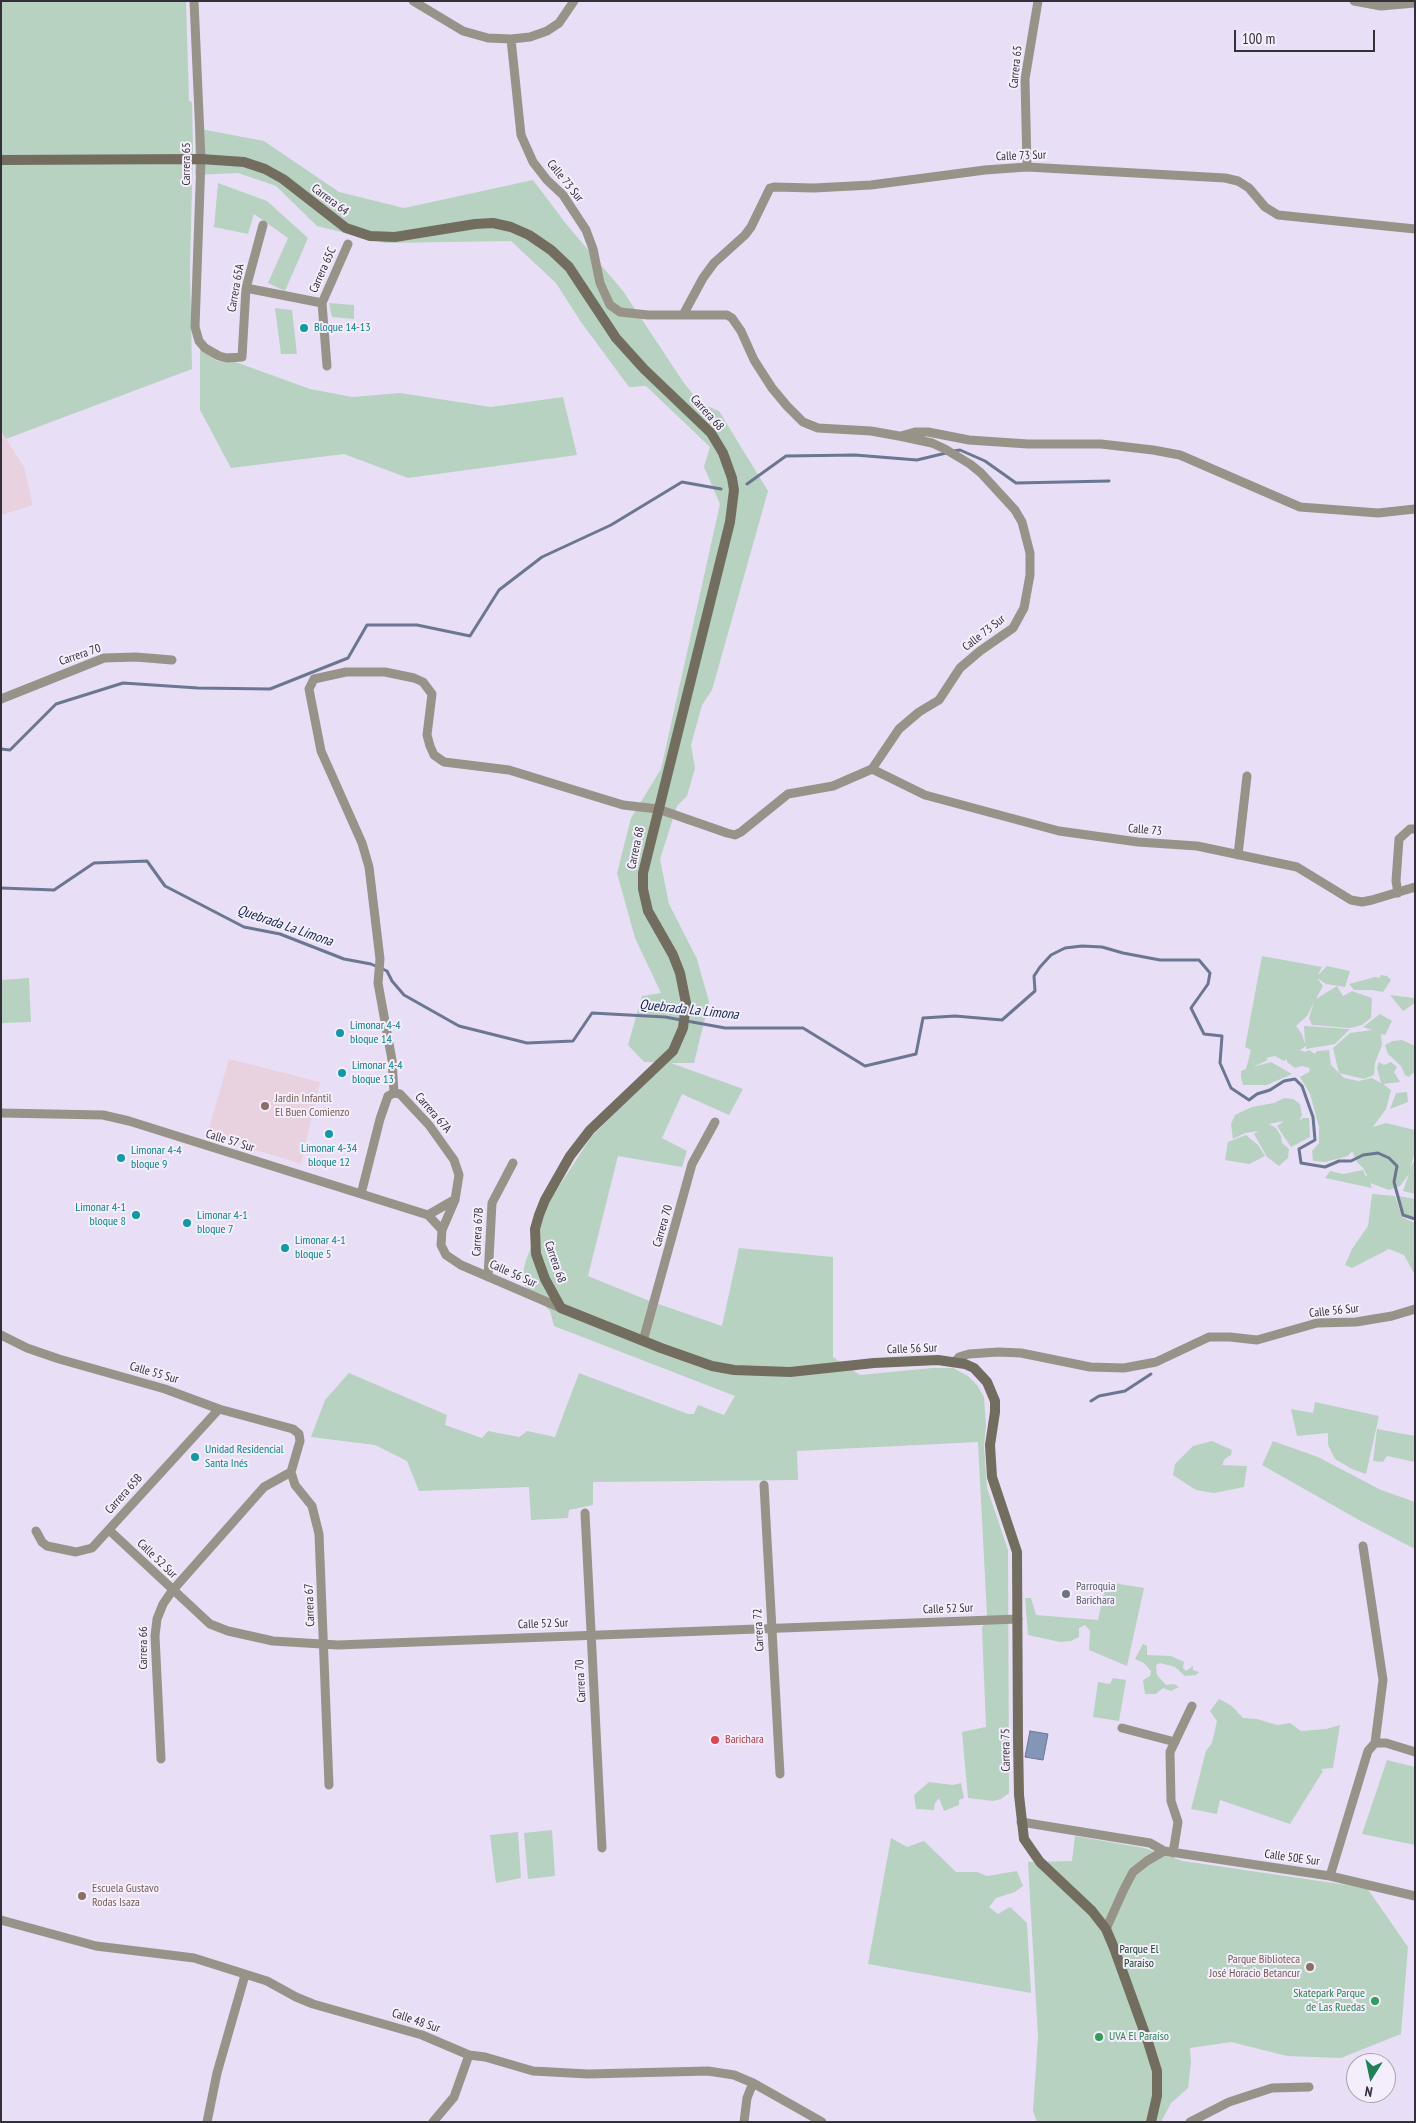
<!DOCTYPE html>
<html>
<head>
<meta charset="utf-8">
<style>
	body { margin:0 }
	#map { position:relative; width:1416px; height:2123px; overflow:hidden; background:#e8dff6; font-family:"PT Sans Narrow",sans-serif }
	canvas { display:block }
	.frame { position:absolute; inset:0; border:2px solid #343039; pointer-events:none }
	.north { position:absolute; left:1346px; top:2053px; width:50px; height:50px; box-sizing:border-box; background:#f4eefc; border:1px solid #a7a2ae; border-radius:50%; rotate:190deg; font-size:14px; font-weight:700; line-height:20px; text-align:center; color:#343039 }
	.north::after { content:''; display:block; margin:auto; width:18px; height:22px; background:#208059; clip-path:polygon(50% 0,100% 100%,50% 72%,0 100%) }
	.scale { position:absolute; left:1234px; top:30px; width:141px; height:22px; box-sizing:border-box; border:2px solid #343039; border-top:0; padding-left:6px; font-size:15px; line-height:18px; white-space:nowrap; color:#343039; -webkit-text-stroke:4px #f4eefc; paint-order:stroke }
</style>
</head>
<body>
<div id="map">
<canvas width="1416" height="2123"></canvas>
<div class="frame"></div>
<div class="north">N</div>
<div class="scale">100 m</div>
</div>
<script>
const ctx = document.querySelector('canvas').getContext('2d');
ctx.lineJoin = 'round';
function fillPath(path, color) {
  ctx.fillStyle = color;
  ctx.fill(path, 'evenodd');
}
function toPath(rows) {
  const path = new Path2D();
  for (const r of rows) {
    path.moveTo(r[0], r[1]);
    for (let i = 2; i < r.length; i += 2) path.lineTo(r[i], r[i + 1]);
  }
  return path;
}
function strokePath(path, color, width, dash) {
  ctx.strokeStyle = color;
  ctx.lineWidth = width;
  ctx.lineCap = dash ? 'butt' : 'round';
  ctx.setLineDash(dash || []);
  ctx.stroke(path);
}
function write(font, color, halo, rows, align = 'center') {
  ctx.font = font + ' "PT Sans Narrow",sans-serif';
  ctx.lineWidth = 4;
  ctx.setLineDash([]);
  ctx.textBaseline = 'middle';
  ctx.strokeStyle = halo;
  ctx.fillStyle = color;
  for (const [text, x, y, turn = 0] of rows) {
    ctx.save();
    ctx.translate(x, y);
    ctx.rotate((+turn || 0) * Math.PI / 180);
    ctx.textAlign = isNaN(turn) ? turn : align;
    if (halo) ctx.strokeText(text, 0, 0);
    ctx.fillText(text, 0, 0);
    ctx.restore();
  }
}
const education = toPath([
	[1,431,24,467,33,505,1,515],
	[229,1059,320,1082,301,1164,207,1135]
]);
const green = toPath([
	[1,1,186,1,189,101,192,102,193,147,190,268,192,369,6,439,1,431],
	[195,128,264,141,339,192,404,208,533,180,567,225,623,291,684,383,700,403,719,411,768,491,712,690,702,705,691,745,695,768,687,796,677,806,660,859,669,904,697,959,709,1002,694,1063,671,1063,743,1089,729,1115,682,1094,662,1138,687,1151,682,1167,618,1156,588,1276,647,1300,722,1326,739,1248,833,1257,833,1357,860,1375,932,1368,953,1368,968,1376,977,1385,984,1397,986,1426,984,1446,987,1488,1008,1550,1009,1781,1009,1793,1001,1799,993,1801,968,1798,962,1732,986,1727,982,1628,987,1616,978,1442,797,1451,798,1480,593,1482,593,1505,569,1510,568,1518,531,1520,529,1487,419,1491,407,1461,375,1445,311,1437,325,1400,349,1373,447,1415,445,1425,482,1438,488,1431,519,1437,527,1431,555,1437,579,1373,688,1414,694,1414,698,1405,724,1415,735,1396,554,1326,550,1311,521,1282,526,1260,549,1202,591,1137,665,1062,644,1062,628,1045,642,996,661,993,635,938,617,873,631,818,661,769,720,504,704,467,710,447,646,386,629,387,581,322,556,283,511,241,385,243,317,226,276,186,238,173,195,175],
	[218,183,267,201,308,238,285,291,268,283,288,238,254,214,248,234,214,227],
	[329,303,354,305,354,319,332,317],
	[275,308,292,310,297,354,281,354],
	[200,348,217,361,230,360,310,389,352,397,400,393,491,407,563,397,577,455,408,478,344,454,231,468,200,410],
	[1262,956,1322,967,1318,975,1327,966,1350,971,1345,987,1326,984,1317,978,1323,986,1316,999,1337,986,1343,996,1352,991,1372,998,1371,1018,1362,1025,1350,1028,1312,1025,1309,1018,1314,1002,1307,1016,1296,1026,1302,1034,1305,1044,1304,1026,1350,1029,1335,1044,1306,1049,1306,1046,1300,1050,1305,1052,1309,1050,1315,1054,1317,1051,1329,1050,1331,1065,1344,1078,1359,1081,1372,1078,1381,1083,1377,1068,1379,1062,1384,1065,1391,1062,1397,1067,1394,1072,1400,1082,1383,1084,1391,1090,1386,1109,1373,1127,1386,1123,1415,1130,1415,1152,1410,1169,1415,1159,1415,1194,1403,1191,1409,1174,1400,1186,1389,1190,1370,1183,1372,1188,1325,1178,1330,1171,1343,1174,1363,1170,1366,1177,1367,1175,1363,1168,1357,1162,1352,1151,1348,1156,1325,1162,1313,1161,1312,1151,1319,1143,1319,1127,1310,1094,1300,1077,1309,1072,1310,1068,1302,1066,1295,1068,1287,1062,1287,1059,1284,1061,1275,1056,1266,1058,1268,1060,1253,1067,1271,1062,1292,1074,1267,1085,1243,1085,1241,1077,1241,1071,1246,1069,1251,1050,1245,1047],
	[1380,975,1387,976,1391,980,1383,992,1372,990,1354,990,1349,984,1375,977,1380,978],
	[29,978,31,1022,1,1023,1,980],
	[1390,995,1415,998,1415,1003,1403,1011],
	[1380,1014,1392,1021,1385,1035,1381,1034,1382,1045,1375,1063,1374,1075,1364,1079,1339,1073,1333,1048,1350,1033,1372,1030,1363,1027],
	[1402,1040,1415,1046,1415,1074,1413,1073,1409,1077,1405,1075,1401,1066,1388,1054,1385,1045,1393,1041],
	[1407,1092,1408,1102,1390,1109,1396,1093],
	[1284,1098,1293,1099,1300,1104,1302,1115,1299,1121,1303,1118,1309,1118,1310,1137,1291,1147,1277,1126,1284,1121,1269,1124,1276,1128,1281,1136,1282,1143,1289,1149,1288,1158,1279,1166,1267,1157,1254,1134,1258,1131,1245,1133,1233,1139,1231,1124,1235,1115,1252,1107,1274,1103],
	[1246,1135,1258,1145,1265,1156,1249,1164,1225,1160,1228,1142],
	[1372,1194,1395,1196,1402,1217,1415,1223,1415,1275,1404,1255,1389,1249,1352,1268,1345,1265,1352,1249,1368,1226],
	[1399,1196,1415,1199,1415,1218,1403,1215],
	[1315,1402,1379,1416,1366,1474,1352,1469,1335,1459,1328,1445,1328,1433,1297,1436,1291,1409,1313,1413],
	[1377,1429,1415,1436,1415,1462,1387,1456,1383,1462,1373,1461],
	[1212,1441,1232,1450,1231,1455,1225,1459,1222,1465,1247,1466,1244,1487,1214,1493,1196,1490,1173,1475,1175,1464,1193,1446],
	[1273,1441,1318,1457,1381,1490,1415,1502,1415,1549,1359,1520,1262,1465],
	[1106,1582,1144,1588,1127,1666,1089,1650,1090,1631,1085,1625,1079,1628,1079,1637,1071,1641,1060,1642,1028,1635,1025,1598,1031,1598,1036,1615,1098,1620],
	[1143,1644,1147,1646,1147,1655,1171,1656,1184,1662,1183,1668,1186,1671,1193,1666,1193,1670,1199,1672,1196,1675,1185,1676,1175,1667,1160,1663,1156,1665,1157,1675,1166,1685,1174,1684,1179,1687,1171,1691,1163,1688,1156,1694,1145,1694,1143,1680,1150,1676,1151,1671,1144,1663,1135,1659],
	[1113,1678,1126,1680,1119,1721,1093,1717,1098,1682,1110,1684],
	[1219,1699,1232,1706,1243,1718,1257,1719,1277,1725,1290,1723,1301,1731,1326,1729,1340,1725,1333,1768,1321,1769,1323,1771,1290,1824,1220,1800,1217,1814,1191,1809,1206,1751,1212,1743,1217,1721,1210,1711],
	[1387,1760,1415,1767,1415,1845,1362,1834],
	[929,1782,953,1785,961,1783,964,1798,959,1800,959,1805,944,1811,939,1798,935,1803,934,1810,916,1809,914,1795],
	[552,1830,555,1876,528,1879,524,1833],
	[518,1832,521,1878,496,1883,490,1835],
	[1075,1836,1144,1848,1183,1861,1367,1888,1408,1947,1401,2034,1341,2058,1287,2056,1231,2042,1190,2048,1191,2063,1188,2088,1171,2103,1161,2122,1037,2122,1033,2111,1038,2037,1028,1862,1072,1861],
	[891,1838,907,1847,924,1841,956,1872,977,1872,987,1876,1017,1871,1023,1886,1015,1892,996,1898,989,1907,998,1914,1010,1907,1027,1923,1031,1993,868,1964]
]);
const water = toPath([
	[1030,1731,1048,1734,1043,1760,1025,1757,1030,1731]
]);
const stream = toPath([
	[953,451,960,450,985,461,1016,483,1109,481],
	[747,484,786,456,855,455,917,460,946,453],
	[1,749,10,750,56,704,123,683,198,688,270,689,348,658,367,625,417,625,470,636,499,590,542,557,611,525,682,482,721,489],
	[1,888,54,890,94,863,147,861,165,886,244,927,280,934,344,959,371,964,387,971,392,981,404,995,459,1026,527,1043,573,1041,592,1013,665,1017,725,1028,803,1028,865,1066,916,1054,923,1018,955,1016,1002,1020,1035,991,1034,976,1040,967,1051,955,1065,948,1082,946,1102,947,1123,953,1160,960,1199,960,1210,973,1208,984,1191,1008,1204,1034,1222,1036,1220,1063,1231,1088,1249,1100,1257,1094,1270,1090,1284,1081,1295,1079,1302,1086,1313,1117,1315,1140,1299,1149,1301,1163,1325,1167,1339,1161,1351,1161,1363,1155,1378,1153,1389,1158,1397,1166,1394,1182,1403,1215,1415,1219],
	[1091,1401,1099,1396,1125,1391,1151,1374]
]);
const street = toPath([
	[194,1,201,159,195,327,199,341,205,348,219,356,227,358,242,357,246,288,263,225],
	[413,1,463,31,488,38,511,39,530,37,547,31,559,23,574,1],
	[1354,1,1381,6,1415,3],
	[511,39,521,135,533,162,547,180,563,195,586,230,593,249,600,283,610,305,620,312,648,315,727,315,732,318,741,331,754,360,772,388,787,406,803,422,818,428,871,431,899,436,932,443,945,449,970,464,981,473,1015,510,1022,522,1030,553,1030,575,1024,608,1013,628,980,651,960,668,939,700,919,712,899,729,872,769],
	[1027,167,1025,79,1038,1],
	[246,288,322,303],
	[683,315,703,278,714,263,745,235,751,227,770,188,774,187,814,188,871,185,985,170,1027,167,1225,178,1238,181,1249,188,1265,207,1278,215,1415,229],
	[327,366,322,303,348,244],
	[901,436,915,432,928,432,969,440,1028,444,1101,444,1153,450,1180,455,1300,507,1378,513,1415,509],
	[1,699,104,658,136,657,172,660],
	[872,769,925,795,1059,831,1138,842,1197,846,1297,867,1351,900,1362,902,1372,900,1415,887],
	[1238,855,1247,776],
	[1398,893,1396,881,1399,839,1410,829,1415,829],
	[394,1093,392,1060,378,983,380,959,369,867,362,843,321,751,309,689,314,679,346,672,385,672,414,678,423,682,432,694,427,735,430,746,434,755,444,762,509,770,623,805,658,809,727,833,735,835,741,832,788,794,833,786,872,769],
	[1,1113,103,1115,129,1121,428,1215,442,1230],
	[361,1194,380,1119,388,1096,394,1093,400,1094,429,1125,454,1160,459,1175,455,1200,442,1230,441,1245,446,1255,461,1265,561,1308],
	[428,1215,454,1200],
	[488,1277,492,1203,513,1163],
	[1,1335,27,1348,59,1359,165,1389,219,1409,293,1429,299,1434,300,1441,291,1472,295,1485,312,1506,319,1534,329,1785],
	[643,1341,692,1164,715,1122],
	[955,1362,959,1357,969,1354,998,1352,1021,1353,1090,1367,1124,1368,1156,1362,1209,1337,1230,1337,1257,1340,1317,1323,1356,1322,1392,1316,1415,1309],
	[764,1485,780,1774],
	[585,1513,602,1848],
	[109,1530,210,1624,228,1631,273,1641,338,1645,1018,1619],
	[36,1531,42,1542,47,1546,76,1552,92,1548,219,1409],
	[1363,1546,1383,1680,1375,1743],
	[1122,1728,1175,1742],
	[161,1759,155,1636,157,1619,163,1604,172,1591,264,1487,291,1472],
	[1021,1822,1150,1843,1164,1851,1330,1876,1415,1896],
	[1173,1853,1178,1822,1171,1801,1170,1752,1192,1706],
	[1330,1876,1368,1751,1375,1743,1386,1743,1415,1752],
	[1,1920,96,1946,194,1958,267,1981,296,1997,313,2004,422,2035,469,2055,485,2057,533,2071,588,2074,708,2071,734,2075,753,2083,822,2122],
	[1106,1929,1124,1889,1133,1872,1147,1861,1164,1851],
	[207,2122,217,2073,245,1975],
	[433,2122,454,2097,469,2055],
	[744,2122,747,2098,753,2083],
	[1190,2122,1229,2102,1272,2088,1309,2087]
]);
const secondary = toPath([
	[1,160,201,159,244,162,265,169,283,179,346,228,370,236,395,237,475,224,493,223,511,227,529,235,551,250,569,267,616,338,644,369,711,433,723,453,732,478,734,490,730,522,643,873,643,889,648,911,673,955,680,973,686,1003,683,1028,673,1051,590,1130,570,1156,545,1200,539,1215,535,1229,536,1254,545,1279,561,1308,661,1348,712,1366,734,1370,790,1372,874,1363,938,1360,965,1364,974,1368,987,1382,995,1401,995,1412,990,1445,992,1477,1017,1552,1018,1740,1019,1795,1024,1839,1040,1862,1092,1911,1106,1929,1114,1948,1148,2042,1157,2071,1157,2096,1151,2122]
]);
const markers = [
	[304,328,5,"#0f9aa8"],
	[340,1033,5,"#0f9aa8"],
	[342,1073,5,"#0f9aa8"],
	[265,1106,5,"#8d6e63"],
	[329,1134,5,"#0f9aa8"],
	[121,1158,5,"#0f9aa8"],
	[136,1215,5,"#0f9aa8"],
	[187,1223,5,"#0f9aa8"],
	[285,1248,5,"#0f9aa8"],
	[195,1457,5,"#0f9aa8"],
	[1066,1594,5,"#6b7280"],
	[715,1740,5,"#e0444e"],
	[82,1896,5,"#8d6e63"],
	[1310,1967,5,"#8d6e63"],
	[1375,2001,5,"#2e9e5b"],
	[1099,2037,5,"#2e9e5b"]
];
const streetNames = [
	["Carrera 65",1016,67,-84],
	["Calle 73 Sur",1021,156,-2],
	["Carrera 65",187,164,-90],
	["Calle 73 Sur",565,181,51],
	["Carrera 64",330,200,37],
	["Carrera 65C",323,270,-66],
	["Carrera 65A",236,288,-80],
	["Carrera 68",707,413,48],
	["Calle 73 Sur",984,633,-38],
	["Carrera 70",80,655,-19],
	["Calle 73",1145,830,5],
	["Carrera 68",636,848,-78],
	["Carrera 67A",433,1113,49],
	["Calle 57 Sur",230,1141,17],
	["Carrera 70",663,1226,-74],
	["Carrera 67B",478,1232,-87],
	["Carrera 68",555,1262,71],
	["Calle 56 Sur",513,1274,24],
	["Calle 56 Sur",1334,1311,-6],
	["Calle 56 Sur",912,1349,-2],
	["Calle 55 Sur",154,1373,16],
	["Carrera 65B",124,1494,-48],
	["Calle 52 Sur",157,1559,44],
	["Carrera 67",310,1605,-92],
	["Calle 52 Sur",948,1609,-2],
	["Calle 52 Sur",543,1624,-2],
	["Carrera 72",759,1630,-93],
	["Carrera 66",144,1648,-90],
	["Carrera 70",581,1681,-93],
	["Carrera 75",1006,1750,-91],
	["Calle 50E Sur",1292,1858,8],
	["Calle 48 Sur",416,2021,19]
];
const cultureNames = [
	["Bloque 14-13",314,328],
	["Limonar 4-4",350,1026],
	["bloque 14",350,1040],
	["Limonar 4-4",352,1066],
	["bloque 13",352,1080],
	["Limonar 4-34",329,1149,"center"],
	["bloque 12",329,1163,"center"],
	["Limonar 4-4",131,1151],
	["bloque 9",131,1165],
	["Limonar 4-1",126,1208,"right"],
	["bloque 8",126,1222,"right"],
	["Limonar 4-1",197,1216],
	["bloque 7",197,1230],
	["Limonar 4-1",295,1241],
	["bloque 5",295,1255],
	["Unidad Residencial",205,1450],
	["Santa Inés",205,1464]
];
const educationNames = [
	["Jardin Infantil",275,1099],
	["El Buen Comienzo",275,1113],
	["Escuela Gustavo",92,1889],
	["Rodas Isaza",92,1903],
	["Parque Biblioteca",1300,1960,"right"],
	["José Horacio Betancur",1300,1974,"right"]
];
const worshipNames = [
	["Parroquia",1076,1587],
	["Barichara",1076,1601]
];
const healthNames = [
	["Barichara",725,1740]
];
const parkNames = [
	["Parque El",1139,1950],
	["Paraíso",1139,1964]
];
const leisureNames = [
	["Skatepark Parque",1365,1994],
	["de Las Ruedas",1365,2008],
	["UVA El Paraíso",1109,2037,"left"]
];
const waterNames = [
	["Quebrada La Limona",285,926,19],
	["Quebrada La Limona",689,1010,6]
];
fillPath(education, '#e9d2df');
fillPath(green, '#b7d2c1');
fillPath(water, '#8396b7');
strokePath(water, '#6b7791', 1);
strokePath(stream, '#6b7791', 3);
strokePath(street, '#979389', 9);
strokePath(secondary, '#726d5f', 10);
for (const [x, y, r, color] of markers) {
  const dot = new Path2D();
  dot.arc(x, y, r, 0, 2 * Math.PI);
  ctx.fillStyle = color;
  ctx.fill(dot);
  strokePath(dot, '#f4eefc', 2);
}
write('12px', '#343039', '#f4eefc', streetNames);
write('12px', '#0d838f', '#f4eefc', cultureNames, 'left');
write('12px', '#785e54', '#f4eefc', educationNames, 'left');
write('12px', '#5b616d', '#f4eefc', worshipNames, 'left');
write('12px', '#be3a42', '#f4eefc', healthNames, 'left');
write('12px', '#114129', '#f4eefc', parkNames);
write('12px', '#27864d', '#f4eefc', leisureNames, 'right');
write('italic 14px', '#102751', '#f4eefc', waterNames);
</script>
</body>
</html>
